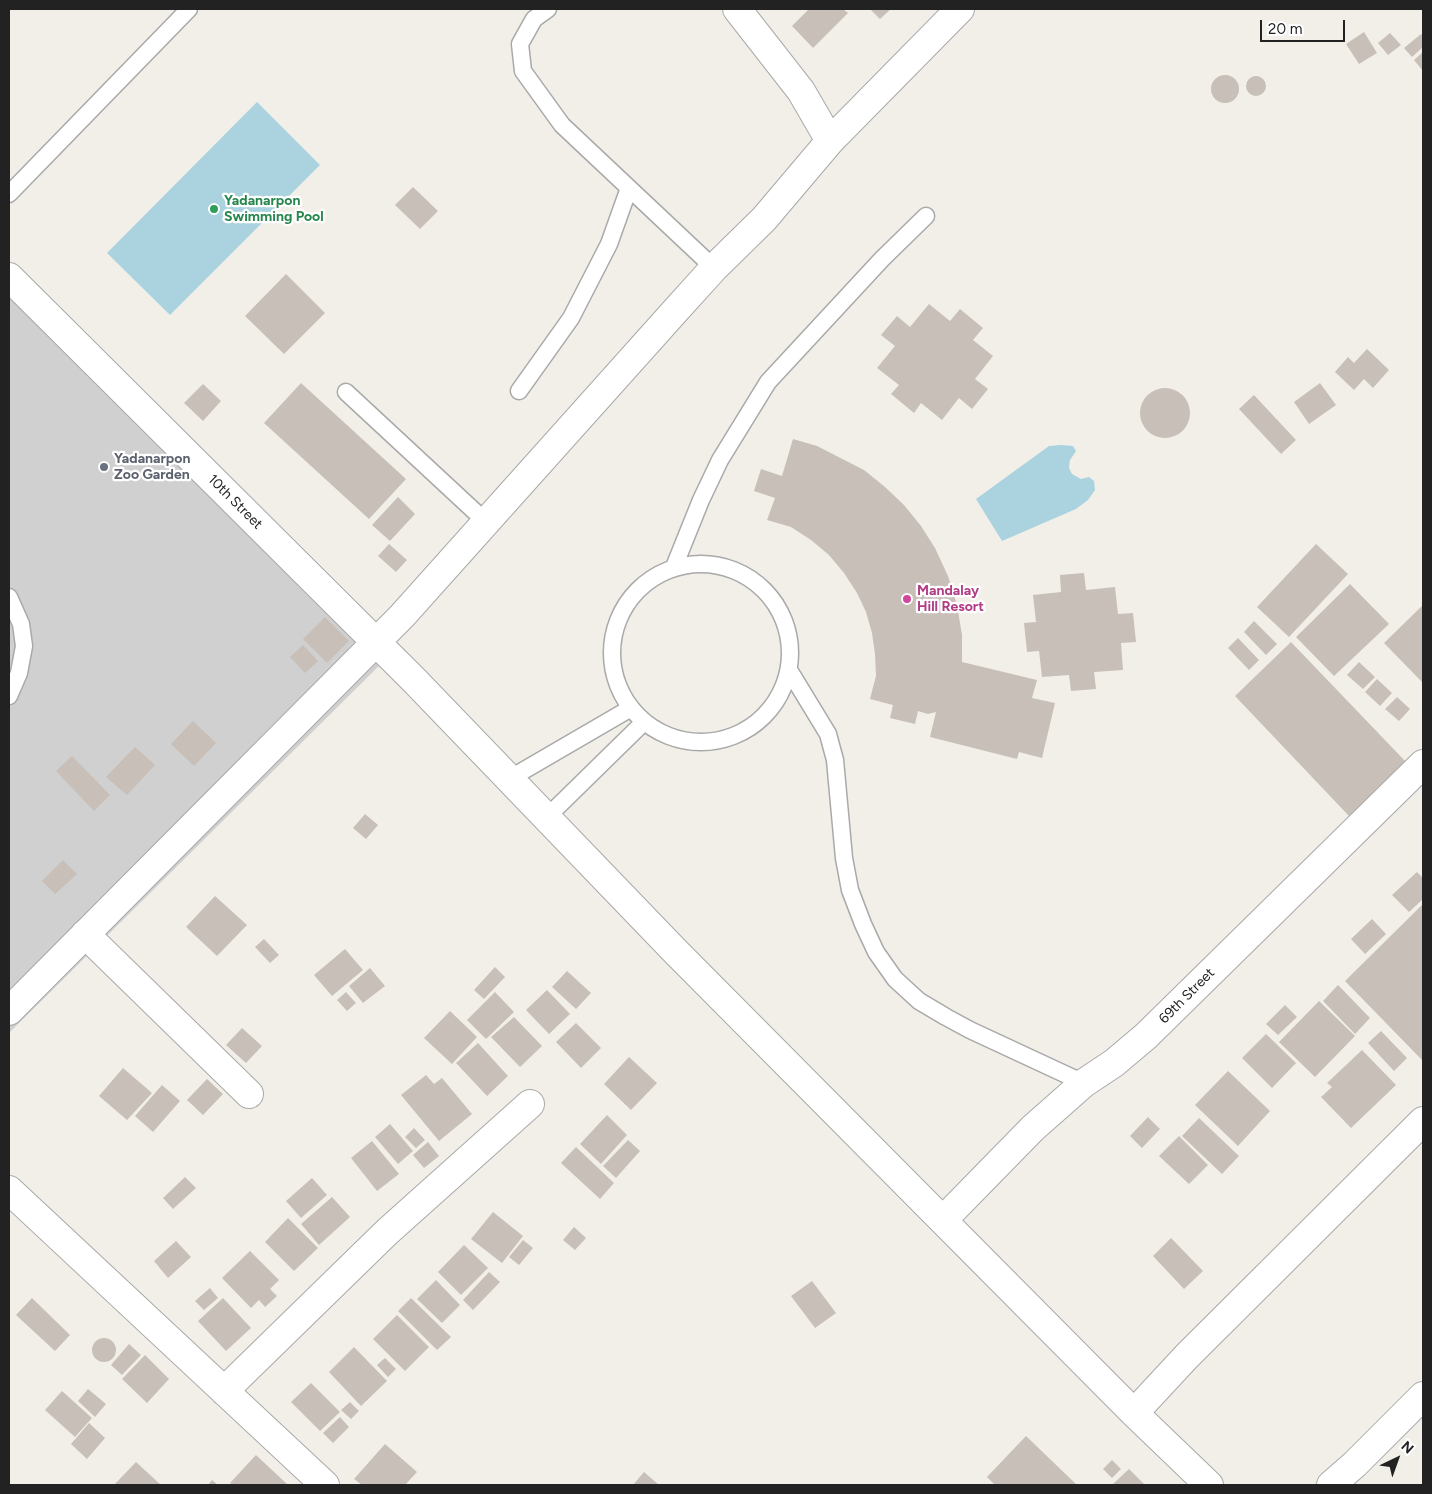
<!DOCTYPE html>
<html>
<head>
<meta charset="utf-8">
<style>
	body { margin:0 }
	#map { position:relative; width:1432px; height:1494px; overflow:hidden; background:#f2efe9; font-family:Figtree,sans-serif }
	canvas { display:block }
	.frame { position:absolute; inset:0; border:10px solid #222; pointer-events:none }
	.north { position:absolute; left:1372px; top:1434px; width:50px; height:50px; -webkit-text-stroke:4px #fff; paint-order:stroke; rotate:42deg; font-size:14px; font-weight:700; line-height:20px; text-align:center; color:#222 }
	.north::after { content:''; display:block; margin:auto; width:18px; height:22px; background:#222; clip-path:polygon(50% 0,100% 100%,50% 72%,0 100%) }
	.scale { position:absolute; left:1260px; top:20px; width:85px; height:22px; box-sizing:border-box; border:2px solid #222; border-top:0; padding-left:6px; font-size:15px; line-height:18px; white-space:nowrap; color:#222; -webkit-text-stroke:4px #fff; paint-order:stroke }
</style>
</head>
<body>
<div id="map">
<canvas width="1432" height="1494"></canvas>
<div class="frame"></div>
<div class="north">N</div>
<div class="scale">20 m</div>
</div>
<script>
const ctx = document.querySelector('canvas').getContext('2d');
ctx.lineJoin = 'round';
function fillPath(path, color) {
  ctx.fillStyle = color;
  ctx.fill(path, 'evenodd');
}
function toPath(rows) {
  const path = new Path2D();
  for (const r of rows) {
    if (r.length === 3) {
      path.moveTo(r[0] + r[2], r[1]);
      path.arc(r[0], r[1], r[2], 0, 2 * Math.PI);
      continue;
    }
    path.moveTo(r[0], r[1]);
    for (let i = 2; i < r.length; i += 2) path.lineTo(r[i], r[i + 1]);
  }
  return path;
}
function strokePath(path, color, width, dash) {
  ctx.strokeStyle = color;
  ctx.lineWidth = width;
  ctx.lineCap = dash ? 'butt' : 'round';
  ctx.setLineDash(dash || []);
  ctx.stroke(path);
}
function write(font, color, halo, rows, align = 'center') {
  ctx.font = font + ' Figtree,sans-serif';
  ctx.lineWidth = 4.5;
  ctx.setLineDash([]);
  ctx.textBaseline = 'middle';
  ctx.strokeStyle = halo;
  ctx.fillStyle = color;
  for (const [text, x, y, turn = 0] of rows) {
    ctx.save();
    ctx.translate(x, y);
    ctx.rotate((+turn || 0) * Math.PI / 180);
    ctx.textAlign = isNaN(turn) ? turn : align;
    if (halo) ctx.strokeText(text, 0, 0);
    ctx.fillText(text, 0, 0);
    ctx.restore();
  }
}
const religious = toPath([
	[9,277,389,656,9,1033]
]);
const water = toPath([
	[257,102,320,165,170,315,107,253],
	[1061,445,1073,446,1076,451,1070,460,1069,468,1072,474,1081,479,1089,477,1094,481,1095,490,1088,500,1076,509,1002,541,976,499,1049,446]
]);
const building = toPath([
	[809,9,843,9,848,13,813,48,792,26],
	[870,9,891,9,880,19],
	[1364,32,1377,53,1359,64,1346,44],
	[1390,33,1401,45,1388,55,1378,43],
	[1421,34,1423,36,1423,47,1412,57,1404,48],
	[1423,52,1423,71,1414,60],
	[1225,89,14],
	[1256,86,10],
	[413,187,438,211,420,229,395,205],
	[286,274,325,313,284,354,245,316],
	[929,304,950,321,960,309,983,328,973,340,993,356,975,379,988,389,972,409,959,398,942,420,921,403,914,413,891,394,899,385,877,368,895,346,881,335,897,316,910,327],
	[1367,349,1389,370,1373,388,1364,379,1354,390,1335,372,1348,357,1354,363],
	[301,383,406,479,369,519,264,423],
	[1320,383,1336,405,1309,424,1294,402],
	[203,384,221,401,203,421,184,403],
	[1165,413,25],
	[1254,395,1296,440,1281,454,1239,409],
	[793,439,817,446,864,470,885,487,904,505,921,526,935,548,948,576,957,605,962,635,962,662,1037,680,1032,698,1055,703,1042,758,1019,752,1017,759,930,737,936,712,928,714,918,711,915,724,890,718,893,705,870,699,876,676,875,654,872,633,866,612,857,593,844,573,829,555,811,540,791,527,767,520,775,498,754,491,761,469,782,476],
	[398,497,415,514,390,541,372,525],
	[389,544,407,560,396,572,378,556],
	[1316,544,1348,574,1289,637,1257,607],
	[1084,573,1086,590,1115,587,1118,614,1133,613,1136,642,1121,643,1123,670,1094,672,1096,689,1071,691,1069,675,1042,677,1039,651,1027,652,1024,623,1036,622,1033,595,1061,592,1060,575],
	[1350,584,1389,624,1334,676,1296,637],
	[1423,605,1423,683,1384,643],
	[325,617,349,641,327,663,303,639],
	[1254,621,1277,644,1266,655,1244,632],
	[1238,638,1259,660,1249,670,1228,648],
	[1291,642,1406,762,1349,816,1235,696],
	[303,645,318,661,305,673,290,657],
	[1359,662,1375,677,1363,689,1347,675],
	[1377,679,1392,693,1380,706,1365,692],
	[1397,697,1410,709,1399,721,1385,709],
	[193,721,216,743,194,766,171,744],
	[135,747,155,765,127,795,106,777],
	[72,756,110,795,94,811,56,771],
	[365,814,378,825,366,839,353,828],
	[63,860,77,874,55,894,42,881],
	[1417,872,1423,878,1423,899,1409,912,1392,895],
	[215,896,247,925,217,956,186,927],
	[1423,904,1423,1061,1345,981],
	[1372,919,1386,934,1365,954,1351,939],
	[264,939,279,955,270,963,255,947],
	[345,949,363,970,332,996,314,975],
	[495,967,505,977,484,999,474,990],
	[370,968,385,986,363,1003,349,986],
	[567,971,591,993,576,1009,552,987],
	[1338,985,1370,1018,1355,1034,1323,1001],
	[547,990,570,1014,549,1034,526,1010],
	[346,992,356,1003,347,1011,337,1000],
	[495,992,514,1012,486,1039,467,1020],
	[1319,1001,1355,1036,1315,1077,1279,1042],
	[1285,1005,1297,1017,1278,1035,1266,1024],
	[450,1011,477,1037,452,1064,424,1038],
	[514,1017,542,1046,520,1067,491,1037],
	[576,1023,601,1048,581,1068,556,1042],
	[242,1028,262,1046,246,1063,226,1045],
	[1381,1031,1407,1058,1394,1071,1368,1043],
	[1266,1034,1296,1063,1272,1088,1242,1058],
	[478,1043,508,1076,487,1096,456,1063],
	[1362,1050,1396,1085,1351,1128,1321,1097,1332,1087,1327,1083],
	[629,1057,657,1083,631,1110,604,1084],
	[123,1068,152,1093,127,1120,99,1096],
	[1228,1071,1270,1111,1238,1146,1195,1105],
	[426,1075,434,1084,442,1078,472,1114,439,1141,401,1095],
	[207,1079,223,1094,203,1115,187,1100],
	[162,1085,180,1101,153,1132,135,1116],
	[607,1115,627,1135,601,1164,580,1144],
	[1148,1117,1160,1129,1142,1148,1130,1136],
	[1199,1118,1239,1156,1222,1174,1182,1136],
	[390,1124,413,1151,398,1164,375,1137],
	[414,1128,425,1140,416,1148,405,1137],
	[1179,1136,1208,1165,1189,1184,1159,1156],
	[628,1140,640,1151,616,1178,603,1166],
	[372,1141,399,1174,377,1191,351,1158],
	[428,1142,439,1156,424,1168,413,1155],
	[576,1147,614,1183,600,1199,561,1163],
	[185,1177,196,1188,173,1209,163,1198],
	[312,1178,327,1195,301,1218,286,1201],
	[332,1197,350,1217,319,1245,301,1224],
	[493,1212,523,1236,502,1263,471,1239],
	[288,1218,318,1248,294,1271,265,1242],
	[574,1227,586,1238,575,1250,563,1240],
	[1171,1238,1203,1271,1184,1289,1153,1256],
	[523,1240,533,1248,519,1265,509,1257],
	[176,1241,191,1257,168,1278,154,1261],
	[464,1245,488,1268,461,1295,438,1272],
	[250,1251,279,1280,270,1289,277,1296,265,1307,259,1300,251,1308,222,1278],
	[489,1272,500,1282,473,1310,463,1300],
	[436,1280,460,1305,442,1323,417,1299],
	[812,1281,836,1313,815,1328,791,1296],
	[210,1288,218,1298,204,1310,195,1301],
	[32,1298,70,1335,55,1351,16,1315],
	[223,1298,251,1328,226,1351,198,1321],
	[411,1298,451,1337,437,1350,398,1311],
	[397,1315,429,1347,405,1371,373,1339],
	[104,1350,12],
	[129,1344,141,1355,122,1375,111,1365],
	[354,1347,387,1381,361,1406,329,1372],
	[145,1355,169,1379,147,1403,122,1379],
	[385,1358,396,1369,388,1377,377,1365],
	[311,1383,340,1412,320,1431,291,1402],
	[88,1389,106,1404,95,1417,78,1401],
	[62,1391,92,1418,75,1437,45,1410],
	[350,1402,359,1411,351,1419,341,1410],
	[340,1417,349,1427,333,1443,323,1433],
	[89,1423,105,1438,87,1459,71,1444],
	[1026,1436,1077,1485,995,1485,987,1477],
	[385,1444,417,1472,405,1485,362,1485,354,1479],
	[256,1455,288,1485,233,1485,230,1483],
	[1112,1460,1121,1469,1112,1478,1103,1469],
	[136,1462,161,1485,114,1485],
	[1129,1469,1145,1485,1112,1485],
	[644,1472,659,1485,633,1485],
	[212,1480,218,1485,208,1485]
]);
const service = toPath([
	[548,9,534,19,520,44,523,71,562,125,714,268],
	[9,194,189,9],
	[519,391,571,318,609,244,629,188],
	[346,392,485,521],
	[701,653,89],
	[674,567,701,500,720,460,768,382,882,259,926,216],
	[9,597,21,624,24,646,19,673,9,696],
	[789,670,828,734,835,760,844,858,850,890,863,924,876,952,895,979,919,1001,946,1017,970,1030,1084,1083],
	[509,779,631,708],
	[546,818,644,722]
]);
const minor = toPath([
	[737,9,801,91,830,141],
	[9,277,414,680,675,951,1134,1413,1209,1485],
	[85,934,249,1094],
	[9,1011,402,616,676,310,714,268,764,219,830,141,960,9],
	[9,1190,325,1485],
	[943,1220,1033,1128,1084,1083,1114,1063,1146,1036,1423,764],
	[224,1391,387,1232,530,1104],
	[1134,1413,1187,1356,1423,1121],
	[1331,1485,1355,1464,1423,1396]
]);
const markers = [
	[214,209,5,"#2e9e5b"],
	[104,467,5,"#6b7280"],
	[907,599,5,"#d1479c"]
];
const leisureNames = [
	["Yadanarpon",224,201],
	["Swimming Pool",224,217]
];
const worshipNames = [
	["Yadanarpon",114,459],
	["Zoo Garden",114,475]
];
const streetNames = [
	["10th Street",235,502,45],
	["69th Street",1187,996,-45]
];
const hotelNames = [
	["Mandalay",917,591],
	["Hill Resort",917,607]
];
fillPath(religious, '#d0d0d0');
fillPath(water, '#aad3df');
fillPath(building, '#c7bfb8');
strokePath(service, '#a9a9a9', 19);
strokePath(minor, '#a9a9a9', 30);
strokePath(service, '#fff', 16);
strokePath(minor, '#fff', 28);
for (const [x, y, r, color] of markers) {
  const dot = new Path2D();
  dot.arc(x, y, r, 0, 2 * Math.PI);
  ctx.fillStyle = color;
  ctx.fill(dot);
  strokePath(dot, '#fff', 2);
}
write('bold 14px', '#27864d', '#fff', leisureNames, 'left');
write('bold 14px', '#5b616d', '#fff', worshipNames, 'left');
write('14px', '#222', '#fff', streetNames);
write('bold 14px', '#b23c85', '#fff', hotelNames, 'left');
</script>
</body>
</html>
